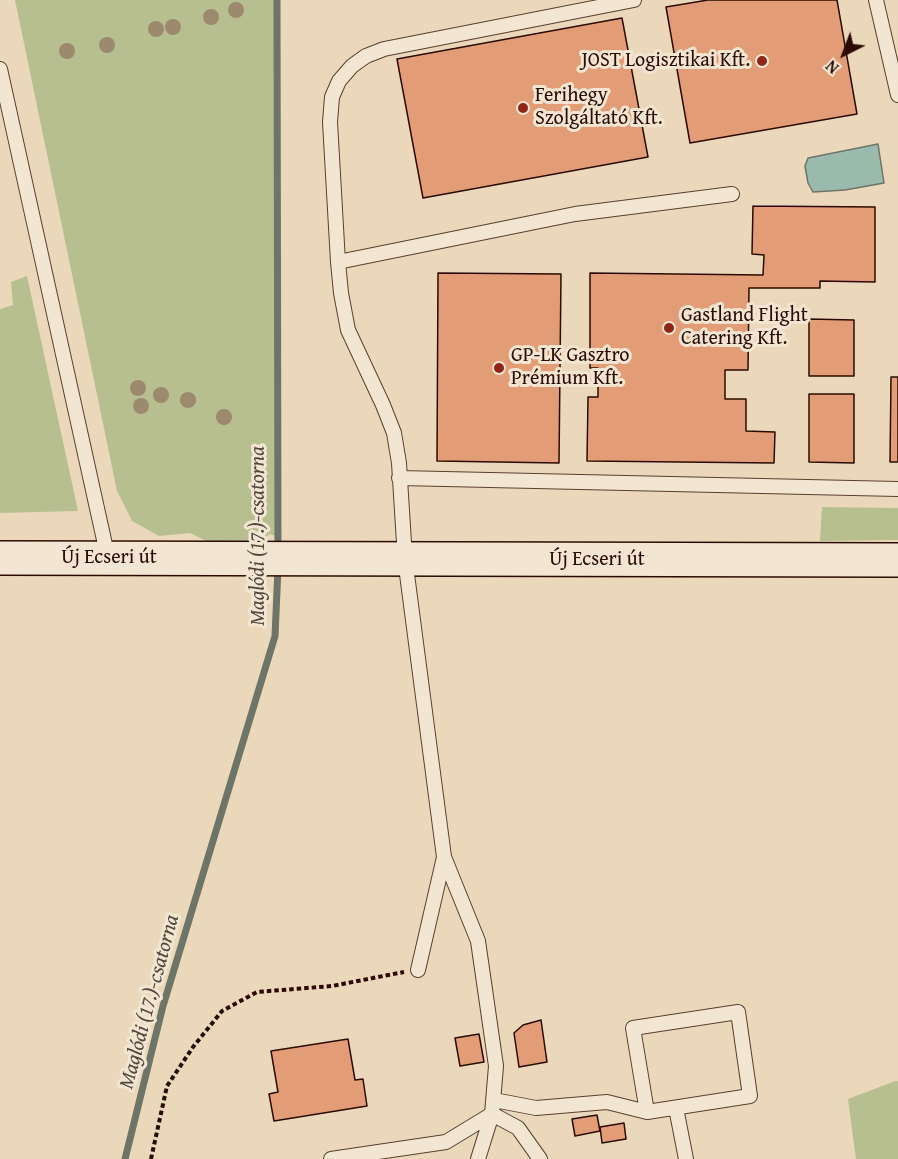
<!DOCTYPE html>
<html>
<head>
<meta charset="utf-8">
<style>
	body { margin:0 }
	#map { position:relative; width:898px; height:1159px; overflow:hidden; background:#ebd8ba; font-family:"Gentium Book Plus",serif }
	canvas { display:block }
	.north { position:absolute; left:814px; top:24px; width:60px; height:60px; -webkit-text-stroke:4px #f2e6d2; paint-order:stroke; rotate:222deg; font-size:16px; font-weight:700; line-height:24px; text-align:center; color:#2b0b00 }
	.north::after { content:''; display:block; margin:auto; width:21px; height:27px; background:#2b0b00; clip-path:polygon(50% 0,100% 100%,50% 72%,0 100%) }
</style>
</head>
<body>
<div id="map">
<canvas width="898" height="1159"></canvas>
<div class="north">N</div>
</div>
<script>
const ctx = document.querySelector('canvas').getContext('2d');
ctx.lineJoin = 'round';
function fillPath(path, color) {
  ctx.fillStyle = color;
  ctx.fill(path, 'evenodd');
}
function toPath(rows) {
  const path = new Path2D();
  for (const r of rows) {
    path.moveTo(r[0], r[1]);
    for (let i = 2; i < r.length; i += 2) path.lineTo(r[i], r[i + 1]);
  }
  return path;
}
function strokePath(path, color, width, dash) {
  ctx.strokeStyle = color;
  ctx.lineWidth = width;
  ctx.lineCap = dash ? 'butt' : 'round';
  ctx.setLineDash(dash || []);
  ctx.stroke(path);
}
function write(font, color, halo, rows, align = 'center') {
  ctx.font = font + ' "Gentium Book Plus",serif';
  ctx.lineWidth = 6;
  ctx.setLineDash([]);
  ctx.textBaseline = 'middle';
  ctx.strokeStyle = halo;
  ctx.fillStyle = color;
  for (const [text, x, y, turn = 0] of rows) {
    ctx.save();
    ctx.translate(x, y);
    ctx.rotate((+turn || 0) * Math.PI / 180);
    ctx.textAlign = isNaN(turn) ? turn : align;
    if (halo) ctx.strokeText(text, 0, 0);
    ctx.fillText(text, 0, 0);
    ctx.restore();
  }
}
const green = toPath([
	[15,0,277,0,278,537,270,534,249,548,215,545,190,533,159,536,132,521,117,491],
	[27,276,78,511,0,513,0,309,13,305,11,282],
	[822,507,898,508,898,540,820,541],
	[895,1081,898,1081,898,1159,856,1159,848,1099]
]);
const water = toPath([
	[878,144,884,183,845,190,813,192,808,183,805,166,808,158,878,144]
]);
const stream = toPath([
	[277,0,278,551],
	[125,1159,163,1006,275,636,278,568]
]);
const building = toPath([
	[708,0,837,0,857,114,690,143,666,7,708,0],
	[622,18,648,157,423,198,397,59,622,18],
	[753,206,875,207,875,282,820,281,820,288,749,288,748,370,725,370,725,399,746,399,746,431,775,432,774,463,587,461,588,397,598,397,598,368,590,368,590,273,763,275,764,255,752,254,753,206],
	[438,273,561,274,559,463,437,461,438,273],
	[809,319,854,320,854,376,809,376,809,319],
	[891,377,898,377,898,462,890,462,891,377],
	[809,394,854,394,854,463,809,462,809,394],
	[541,1020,547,1062,519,1067,514,1033,523,1025,541,1020],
	[479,1034,484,1062,460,1066,455,1038,479,1034],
	[348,1039,355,1080,363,1079,367,1106,274,1121,269,1094,278,1092,271,1051,348,1039],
	[597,1115,600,1131,575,1136,572,1119,597,1115],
	[624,1123,626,1139,602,1143,600,1127,624,1123]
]);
const path = toPath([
	[151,1159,167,1086,193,1047,222,1011,257,992,332,986,404,972]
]);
const lane = toPath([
	[876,0,898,95],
	[0,69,108,558],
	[338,262,330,122,332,97,339,81,352,66,366,56,384,49,634,0],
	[399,478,898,489],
	[418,970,444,857],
	[494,1100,536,1108,607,1102,647,1112,750,1096,738,1012,633,1028,647,1112],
	[676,1108,686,1159],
	[331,1159,446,1142,492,1114],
	[478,1159,492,1114],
	[540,1159,518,1128,492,1114,496,1066,478,941,444,857,405,559,399,463,394,433,383,405,348,330,341,293,338,262,575,214,732,194]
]);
const secondary = toPath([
	[0,558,898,560]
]);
const trees = [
	[236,10],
	[211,17],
	[173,27],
	[156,29],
	[107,45],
	[67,51],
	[138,388],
	[161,395],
	[188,400],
	[141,406],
	[224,417]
];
const markers = [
	[762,61,6,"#8f2418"],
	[523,108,6,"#8f2418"],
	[669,328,6,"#8f2418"],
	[499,368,6,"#8f2418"]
];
const poiNames = [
	["JOST Logisztikai Kft.",750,61,"right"],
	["Ferihegy",535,96],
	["Szolgáltató Kft.",535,119],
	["Gastland Flight",681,316],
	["Catering Kft.",681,339],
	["GP-LK Gasztro",511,356],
	["Prémium Kft.",511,379]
];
const streetNames = [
	["Új Ecseri út",109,558],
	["Új Ecseri út",597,560]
];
const waterNames = [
	["Maglódi (17.)-csatorna",259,536,-90],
	["Maglódi (17.)-csatorna",150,1002,-75]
];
fillPath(green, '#b7bf90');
fillPath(water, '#99baad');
strokePath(water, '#6d7468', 1.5);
strokePath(stream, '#6d7468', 7);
fillPath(building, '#e39d76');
strokePath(building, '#2b0b00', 1.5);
strokePath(lane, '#5b3e2e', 16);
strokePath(secondary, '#2b0b00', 36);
strokePath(path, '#2b0b00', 4, [4.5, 3]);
strokePath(lane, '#f2e6d2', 14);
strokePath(secondary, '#f2e6d2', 33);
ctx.fillStyle = '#9c8a6f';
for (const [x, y] of trees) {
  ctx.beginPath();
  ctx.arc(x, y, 8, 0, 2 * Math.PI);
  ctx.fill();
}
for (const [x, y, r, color] of markers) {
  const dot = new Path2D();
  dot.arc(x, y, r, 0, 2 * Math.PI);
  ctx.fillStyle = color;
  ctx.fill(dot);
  strokePath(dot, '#f2e6d2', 2);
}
write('20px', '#2b0b00', '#f2e6d2', poiNames, 'left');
write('20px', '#2b0b00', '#f2e6d2', streetNames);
write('italic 21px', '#52483d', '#f2e6d2', waterNames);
</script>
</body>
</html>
